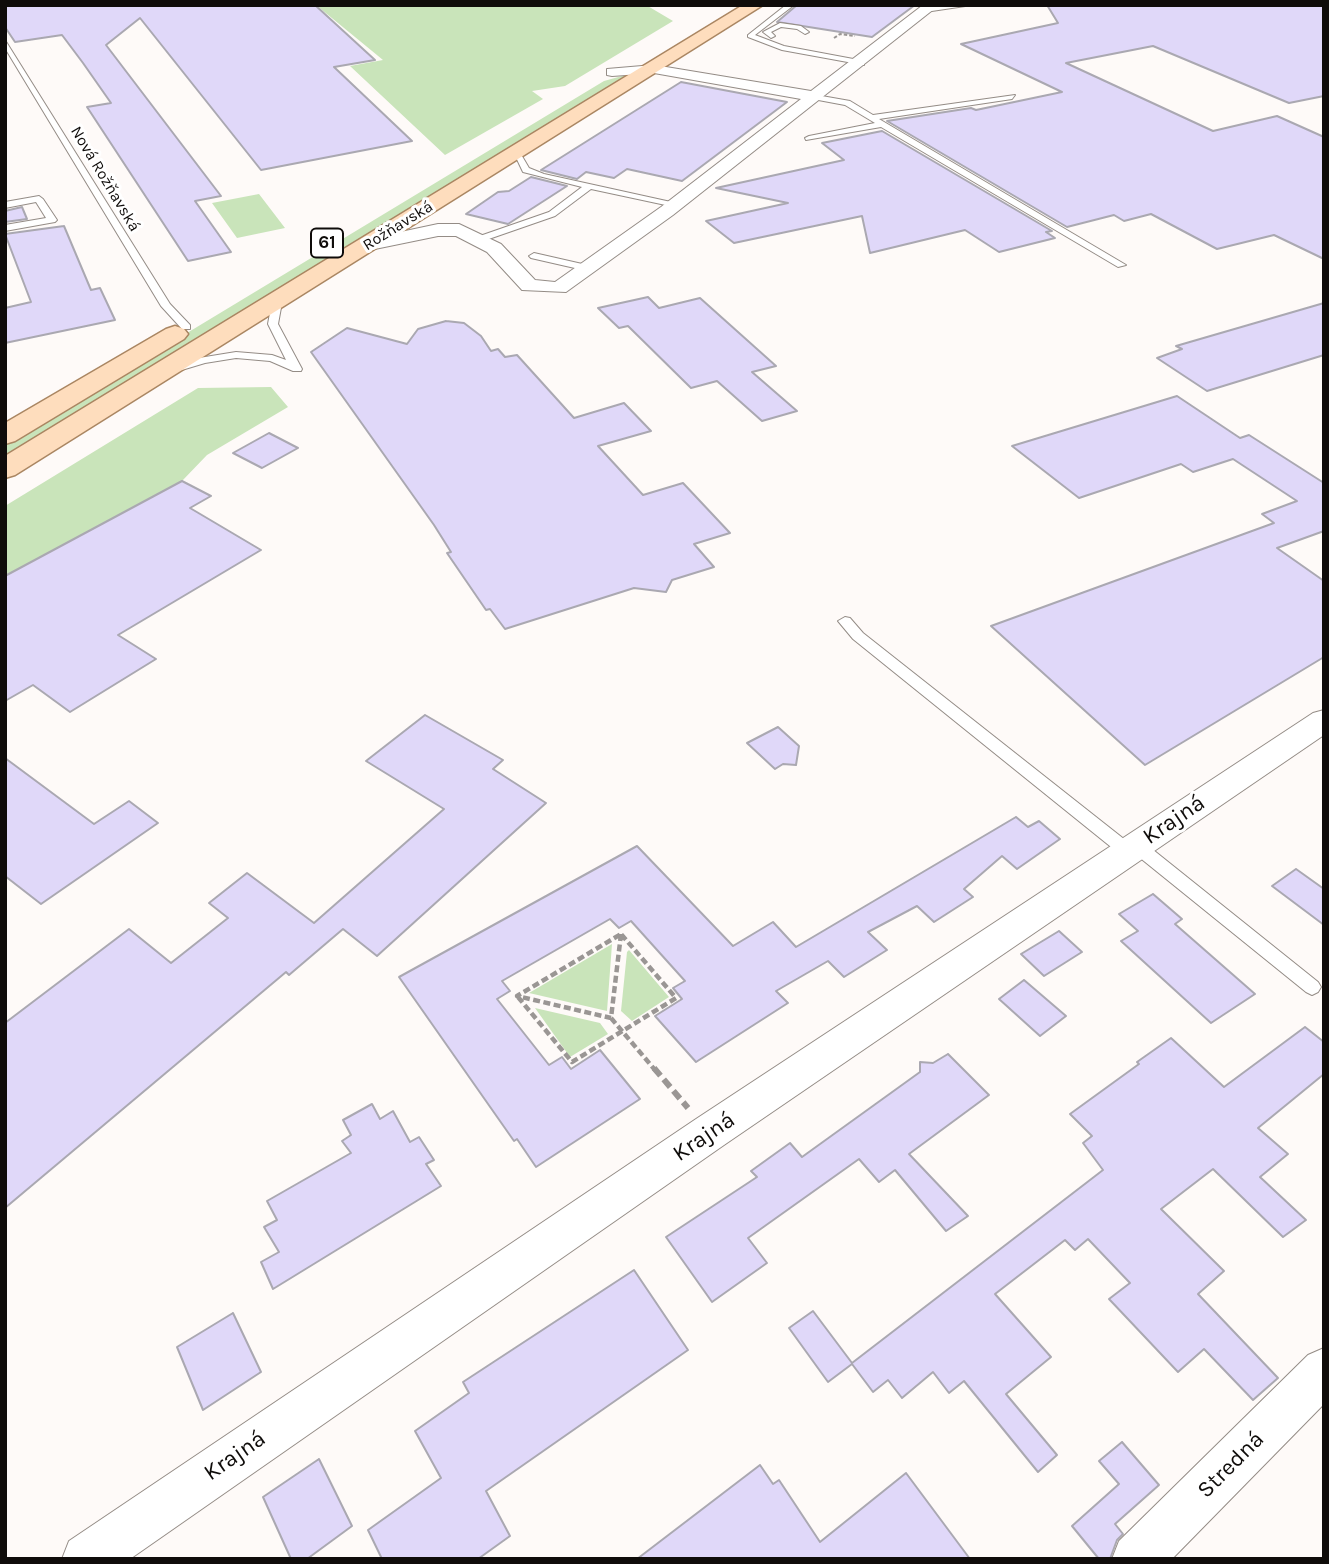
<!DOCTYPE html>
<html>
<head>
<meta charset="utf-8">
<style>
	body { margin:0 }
	#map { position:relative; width:1329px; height:1564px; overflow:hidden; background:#fefaf8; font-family:Karla,sans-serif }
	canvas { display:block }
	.frame { position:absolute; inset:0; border:7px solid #0f0c0a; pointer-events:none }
</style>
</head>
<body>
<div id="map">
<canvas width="1329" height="1564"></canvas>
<div class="frame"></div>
</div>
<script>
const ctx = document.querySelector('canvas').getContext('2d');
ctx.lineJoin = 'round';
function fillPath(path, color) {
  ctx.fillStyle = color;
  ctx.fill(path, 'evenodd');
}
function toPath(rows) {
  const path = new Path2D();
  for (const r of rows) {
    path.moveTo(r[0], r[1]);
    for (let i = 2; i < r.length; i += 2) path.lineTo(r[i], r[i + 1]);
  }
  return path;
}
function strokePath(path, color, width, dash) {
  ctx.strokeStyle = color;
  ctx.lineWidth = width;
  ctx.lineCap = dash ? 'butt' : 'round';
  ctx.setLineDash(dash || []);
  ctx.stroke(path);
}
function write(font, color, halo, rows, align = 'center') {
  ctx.font = font + ' Karla,sans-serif';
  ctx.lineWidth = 6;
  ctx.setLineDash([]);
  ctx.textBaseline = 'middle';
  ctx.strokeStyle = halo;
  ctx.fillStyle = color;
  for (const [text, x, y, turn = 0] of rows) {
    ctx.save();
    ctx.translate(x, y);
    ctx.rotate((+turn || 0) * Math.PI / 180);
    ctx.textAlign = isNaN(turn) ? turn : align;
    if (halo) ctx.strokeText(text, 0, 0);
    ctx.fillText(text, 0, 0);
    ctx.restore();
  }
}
const green = toPath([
	[316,5,646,5,673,21,565,86,532,91,543,99,445,155,350,66,383,60],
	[640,71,5,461,5,443,604,81],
	[259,194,285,228,237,238,212,203],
	[271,387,288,407,207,455,182,481,5,576,5,506,198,388],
	[612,944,607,1011,529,993],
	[629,950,669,997,632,1021,621,1011,627,952],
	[535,1008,600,1023,608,1034,570,1057]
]);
const building = toPath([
	[5,5,315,5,375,60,334,67,412,141,261,170,140,18,106,45,221,196,195,201,231,252,188,261,87,107,111,103,83,63,62,35,15,42,5,27,5,5],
	[797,5,915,5,872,37,777,22,797,5],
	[1047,5,1324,5,1324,96,1289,103,1153,46,1066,63,1213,131,1277,116,1324,137,1324,259,1274,235,1217,249,1151,214,1124,221,1114,215,1067,227,887,121,971,108,976,110,1062,92,961,44,1058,23,1047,5],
	[681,82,787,102,682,181,627,169,614,178,586,172,577,179,541,170,681,82],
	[882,131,1052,231,1046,232,1055,238,999,252,965,230,870,253,862,216,734,243,706,221,788,203,716,188,844,160,822,143,882,131],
	[531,177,567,186,508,224,466,214,498,192,509,191,531,177],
	[22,207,27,219,5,222,5,211,22,207],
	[64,226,91,290,100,288,115,320,5,343,5,308,31,302,5,234,64,226],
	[648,297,659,308,700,298,776,366,752,372,797,411,762,421,717,381,691,388,628,326,619,328,598,308,648,297],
	[1324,303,1324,355,1207,391,1157,358,1182,349,1176,346,1324,303],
	[446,321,464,323,481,336,491,351,498,349,505,357,517,355,574,418,624,403,651,431,598,446,643,495,683,483,730,533,694,544,714,567,672,580,666,592,634,588,505,629,490,609,486,610,447,553,451,552,434,525,311,352,347,328,407,344,418,329,446,321],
	[1177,396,1240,438,1249,435,1324,483,1324,531,1277,548,1324,581,1324,657,1145,765,991,626,1274,523,1262,514,1297,501,1233,459,1193,472,1181,464,1079,498,1012,446,1177,396],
	[269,433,298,448,262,468,233,453,269,433],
	[182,481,211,496,190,508,261,550,118,635,156,659,70,712,33,685,5,701,5,576,182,481],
	[425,715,503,760,493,769,546,803,377,956,343,929,289,975,286,972,5,1208,5,1023,129,929,171,963,228,918,209,903,247,873,314,923,444,809,366,761,425,715],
	[778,727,799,746,796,765,783,764,775,769,747,743,778,727],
	[5,758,94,824,129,801,158,823,41,904,5,876,5,758],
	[1016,817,1028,827,1039,821,1060,839,1017,869,1002,856,964,889,973,897,934,922,917,906,868,932,887,950,844,977,828,961,776,991,788,1003,696,1062,655,1016,682,999,673,988,685,981,631,921,619,928,610,919,502,981,510,991,497,999,549,1065,562,1057,571,1069,600,1050,640,1099,536,1167,517,1139,514,1141,399,977,637,846,733,946,773,922,796,947,1016,817],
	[1296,869,1324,889,1324,925,1272,886,1296,869],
	[1153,894,1182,919,1175,924,1255,994,1211,1023,1121,941,1138,931,1119,914,1153,894],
	[1059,931,1082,952,1044,976,1021,954,1059,931],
	[1024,980,1066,1016,1040,1036,999,999,1024,980],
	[1305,1027,1324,1042,1324,1074,1258,1128,1288,1154,1260,1177,1306,1220,1283,1237,1213,1169,1161,1209,1224,1271,1198,1294,1278,1378,1253,1400,1204,1349,1178,1372,1109,1299,1130,1283,1088,1239,1075,1250,1065,1240,995,1294,1051,1357,1006,1394,1057,1455,1038,1472,964,1381,949,1393,933,1372,902,1398,888,1380,873,1392,852,1364,828,1382,789,1328,813,1311,852,1363,1103,1170,1083,1143,1092,1136,1070,1114,1139,1064,1137,1062,1171,1038,1224,1087,1305,1027],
	[948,1054,989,1095,909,1154,968,1216,946,1231,895,1170,879,1182,859,1159,748,1238,767,1263,712,1302,666,1237,757,1177,751,1171,790,1143,802,1157,920,1072,920,1062,933,1063,948,1054],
	[372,1104,380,1119,393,1111,410,1142,419,1137,434,1160,426,1164,441,1186,273,1289,261,1262,279,1252,264,1227,277,1220,267,1201,351,1153,342,1141,351,1135,343,1120,372,1104],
	[634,1270,688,1350,486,1491,510,1536,478,1559,382,1559,368,1530,441,1478,415,1431,469,1393,463,1382,634,1270],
	[233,1313,261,1372,203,1410,177,1347,233,1313],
	[1122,1442,1159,1485,1115,1524,1123,1534,1117,1540,1110,1559,1099,1559,1072,1526,1119,1484,1099,1461,1122,1442],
	[319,1459,352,1526,307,1559,291,1559,263,1497,319,1459],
	[760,1465,773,1484,779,1480,820,1542,906,1473,970,1559,637,1559,760,1465]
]);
const pathFar2 = toPath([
	[834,38,840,34,855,36]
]);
const pathFar1 = toPath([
	[621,934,611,1018,517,996,621,934],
	[518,997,572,1062,676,998,621,934],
	[611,1018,655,1070]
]);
const path = toPath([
	[654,1068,688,1108]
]);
const service = toPath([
	[786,5,794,5,755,35,784,46,864,61,864,65,782,50,748,37,748,35,786,5],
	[940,5,972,5,925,12,922,10,940,5],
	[780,23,801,26,809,32,805,34,797,29,781,27,771,32,775,36,771,38,763,32,780,23],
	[5,40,170,304,190,325,190,329,182,329,161,306,5,48,5,40],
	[816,95,850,101,873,115,1015,95,1012,99,879,119,1126,265,1118,267,881,127,806,140,805,138,809,136,875,123,845,105,813,99,816,95],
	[513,151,519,151,529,168,544,174,680,204,675,207,591,189,555,216,483,241,477,241,477,237,549,212,582,187,523,172,513,151],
	[39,196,43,199,57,220,55,222,5,231,5,225,46,218,36,202,5,208,5,202,39,196],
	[534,253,591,266,593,268,588,271,531,258,529,256,534,253],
	[277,299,282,302,278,324,302,369,301,371,293,371,270,361,236,358,205,363,175,372,170,369,199,358,236,352,272,355,286,360,268,324,272,302,277,299],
	[845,617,850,618,863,633,1129,843,1136,839,1142,841,1318,982,1321,987,1318,992,1312,995,1306,992,1134,853,1127,857,1121,855,853,639,838,621,845,617]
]);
const minor = toPath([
	[923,5,939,5,673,215,566,292,522,290,487,252,456,236,438,236,370,250,361,244,363,240,438,224,459,224,501,244,535,280,555,282,661,207,801,99,654,73,612,76,607,75,607,69,654,65,811,91,923,5],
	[1324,710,1324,735,724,1145,130,1559,62,1559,69,1541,696,1119,1313,713,1324,710],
	[1324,1348,1324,1404,1172,1559,1112,1559,1119,1541,1308,1355,1324,1348]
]);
const primary = toPath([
	[743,5,763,5,15,475,5,478,5,456,743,5],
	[175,326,184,329,188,334,184,339,15,441,5,444,5,423,166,329,175,326]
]);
const farStreetnames = [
	["Nová Rožňavská",105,179,59],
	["Rožňavská",398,226,-32]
];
const shields = [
	[327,243,32]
];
const shieldNames = [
	["61",327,243]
];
const nearStreetnames = [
	["Krajná",1174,820,-34],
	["Krajná",704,1137,-34],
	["Krajná",235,1456,-35],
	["Stredná",1231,1465,-45]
];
fillPath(green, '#c9e4ba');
fillPath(building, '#e0d8f9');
strokePath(building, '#aaa8b1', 2);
strokePath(service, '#948c86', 2);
strokePath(minor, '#948c86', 2);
strokePath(primary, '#aa8662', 3);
strokePath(pathFar2, '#9a9694', 2, [3.5, 2]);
strokePath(pathFar1, '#9a9694', 4.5, [7, 3.5]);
strokePath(path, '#9a9694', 6, [10, 5]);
fillPath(service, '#fff');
fillPath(minor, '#fff');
fillPath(primary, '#feddbd');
write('16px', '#0f0c0a', '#fff', farStreetnames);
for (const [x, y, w] of shields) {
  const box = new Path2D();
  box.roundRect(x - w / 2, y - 14.5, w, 29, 5);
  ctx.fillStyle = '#fff';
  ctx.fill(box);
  strokePath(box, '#0f0c0a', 2);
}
write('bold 18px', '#0f0c0a', null, shieldNames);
write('23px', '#0f0c0a', '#fff', nearStreetnames);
</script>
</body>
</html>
